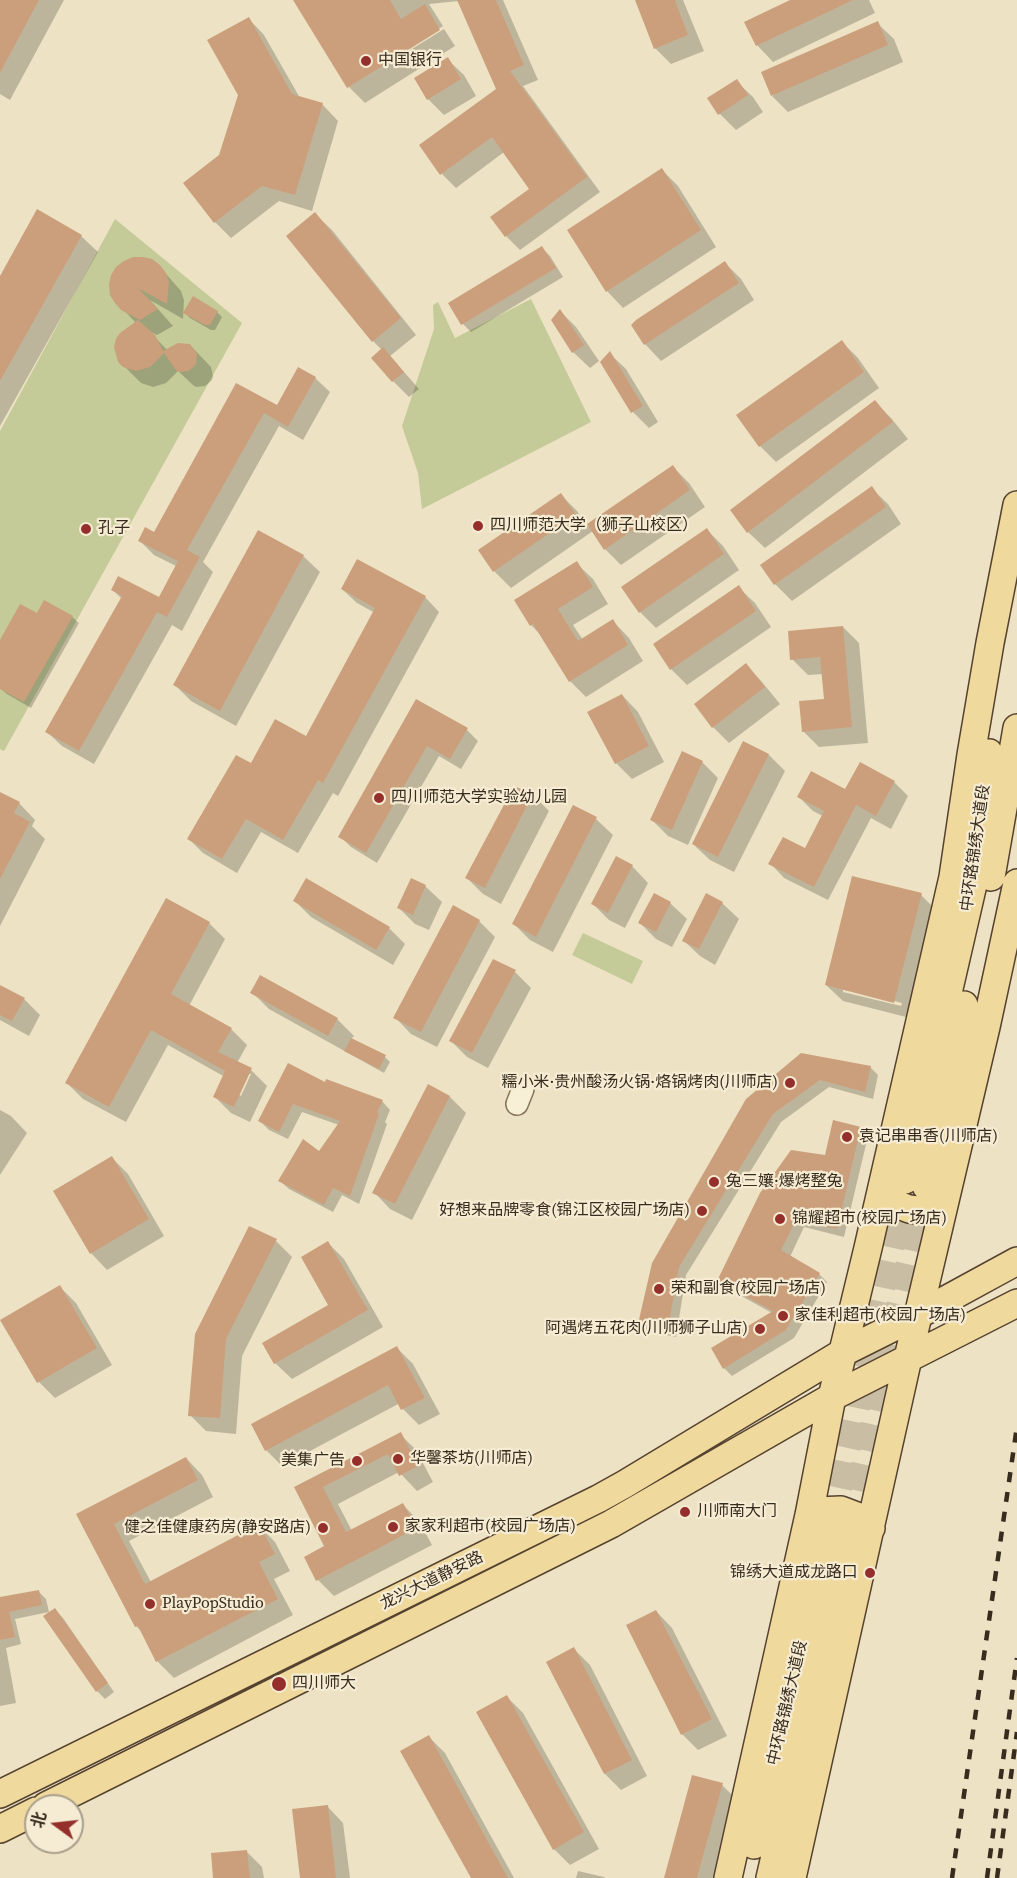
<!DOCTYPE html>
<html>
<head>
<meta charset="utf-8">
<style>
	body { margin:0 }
	#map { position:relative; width:1017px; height:1878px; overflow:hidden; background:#ede2c4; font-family:"Source Serif 4","Noto Sans SC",serif }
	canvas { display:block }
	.north { position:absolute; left:24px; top:1794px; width:60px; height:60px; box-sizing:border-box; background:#f5ecd3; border:2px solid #a99f8b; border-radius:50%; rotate:285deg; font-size:16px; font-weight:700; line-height:24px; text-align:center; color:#382c1e }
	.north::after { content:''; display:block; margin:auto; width:21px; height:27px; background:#952f2c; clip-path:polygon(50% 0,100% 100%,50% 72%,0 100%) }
</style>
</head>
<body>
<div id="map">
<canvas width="1017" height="1878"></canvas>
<div class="north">北</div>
</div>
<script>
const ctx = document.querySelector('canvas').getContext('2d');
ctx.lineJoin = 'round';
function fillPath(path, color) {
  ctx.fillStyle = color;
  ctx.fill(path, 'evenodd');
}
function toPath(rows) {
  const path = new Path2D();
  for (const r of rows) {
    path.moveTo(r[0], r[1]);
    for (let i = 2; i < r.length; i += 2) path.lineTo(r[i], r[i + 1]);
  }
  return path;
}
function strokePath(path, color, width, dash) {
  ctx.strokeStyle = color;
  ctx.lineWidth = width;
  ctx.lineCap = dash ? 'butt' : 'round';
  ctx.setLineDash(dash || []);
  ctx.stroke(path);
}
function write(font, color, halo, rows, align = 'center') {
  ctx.font = font + ' "Source Serif 4","Noto Sans SC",serif';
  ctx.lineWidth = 4.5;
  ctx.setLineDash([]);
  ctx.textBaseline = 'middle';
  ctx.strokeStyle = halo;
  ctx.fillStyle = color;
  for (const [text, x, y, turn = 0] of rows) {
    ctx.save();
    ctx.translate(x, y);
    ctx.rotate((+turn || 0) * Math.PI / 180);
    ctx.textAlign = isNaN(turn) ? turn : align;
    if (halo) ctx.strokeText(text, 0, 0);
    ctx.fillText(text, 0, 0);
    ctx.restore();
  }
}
const green = toPath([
	[115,219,242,323,4,751,0,749,0,431],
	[531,299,591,422,422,509,418,473,402,426,434,329,433,305,438,302,455,338],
	[583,933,643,961,632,984,572,955]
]);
const shadow = toPath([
	[0,0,64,0,10,100,0,94],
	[294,0,503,0,538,80,523,86,600,192,520,250,506,236,531,189,504,152,456,188,442,174,498,90,459,1,429,4,443,26,407,49,407,52,444,29,455,46,365,103,349,87],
	[636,0,683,0,704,51,671,64,655,48],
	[793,0,869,0,875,13,773,62,757,45],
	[248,18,264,35,300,98,322,104,338,121,312,211,279,201,231,238,215,222,185,183,221,156,240,95],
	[877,23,894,39,903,62,788,112,772,96],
	[447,59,464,75,476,96,444,115,428,99],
	[736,81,753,97,763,112,736,130,720,114,710,99],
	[662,170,678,186,716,247,623,308,607,291,569,231],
	[315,214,332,230,416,335,390,356,419,389,409,397,393,381,382,350,373,341],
	[81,236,98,252,0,426,0,279],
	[542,248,550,256,563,277,471,332,463,324,450,303],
	[725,263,741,279,754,300,661,361,645,344,633,325],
	[159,266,181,291,184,300,183,319,150,300,173,326,157,335,149,331,168,351,190,345,211,367,213,376,212,380,205,386,196,387,193,385,178,371,166,383,153,387,141,383,124,366,136,323,116,302],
	[560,311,576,327,599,361,590,368,573,352],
	[217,312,222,317,215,330,211,330,190,318,185,313],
	[842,342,858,358,879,388,776,462,760,446],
	[610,354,626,369,658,422,649,428,633,412,602,363],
	[315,378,330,392,303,440,279,426,203,562,213,572,182,631,172,625,94,764,62,746,47,732,122,599,113,590,159,599,176,566,154,555,140,541,154,534,237,385,277,407],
	[875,402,891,418,908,439,765,548,748,532],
	[673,467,689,483,705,507,621,565,605,549,593,531,511,588,495,572,480,551,561,495,577,511,587,526],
	[871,488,888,504,901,524,792,601,776,585,762,565],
	[707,530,723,546,739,570,656,628,640,612],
	[303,556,320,572,236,726,191,701,175,685],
	[576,563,593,579,608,604,573,625,583,640,613,621,629,638,643,661,586,697,570,681,543,637,531,625,516,601],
	[738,587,755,603,771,627,687,685,671,669],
	[342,589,425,597,439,612,338,796,333,793,298,853,261,832,237,873,203,853,189,839,252,766,306,738,375,613,357,603],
	[38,615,72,617,79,623,31,708,7,694,0,688,0,643],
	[843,627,859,643,868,743,819,747,803,731,826,700,823,674,808,675,792,659],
	[746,665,762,682,780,704,729,743,713,727,696,705],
	[622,695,638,712,664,762,632,779,616,763],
	[417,701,467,730,478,741,461,769,439,756,377,863,351,847,340,836],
	[744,743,769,755,785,771,734,872,710,860,693,844],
	[702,762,718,778,688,845,668,836,652,820],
	[894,782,908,796,891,829,871,818,828,900,784,878,770,863,806,850,823,816,813,811,799,797,846,791],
	[515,788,533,795,549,811,501,904,483,894,467,878],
	[0,794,19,803,35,820,32,826,45,839,0,926],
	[574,807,596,819,613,835,553,952,530,940,514,924],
	[632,866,648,883,625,928,609,920,593,904],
	[425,886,442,902,429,930,415,924,399,908],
	[921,895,937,911,910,1018,843,1001,826,985],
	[843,988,902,1003,901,1006,843,992],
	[295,901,389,928,405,944,393,965,311,917],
	[670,903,687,919,672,947,656,939,640,923],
	[722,903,739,919,715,965,700,956,683,940],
	[479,921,495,937,437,1047,411,1034,395,1017],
	[209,923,225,939,189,1006,231,1029,247,1045,237,1063,251,1070,267,1086,250,1122,231,1113,215,1097,225,1077,168,1045,126,1122,83,1099,67,1083],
	[247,1074,251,1074,241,1096,238,1094],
	[515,972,531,988,488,1068,467,1057,451,1041],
	[261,977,337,1019,354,1036,351,1039,385,1057,390,1062,384,1073,269,1009,252,992],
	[0,986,24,999,40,1015,29,1036,0,1020],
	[801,1054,870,1067,878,1075,873,1099,829,1087,781,1122,686,1275,676,1337,648,1331,639,1323],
	[326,1084,382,1101,390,1110,385,1122,387,1124,359,1204,342,1195,333,1212,289,1189,280,1181,319,1153,339,1125,302,1112,288,1139,269,1130,260,1121],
	[428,1086,450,1097,466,1113,412,1220,390,1209,374,1192],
	[0,1110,11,1116,27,1133,0,1175],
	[860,1128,868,1136,844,1237,804,1227,790,1257,819,1274,827,1282,794,1338,732,1376,724,1368,772,1313,727,1288,719,1280,826,1157],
	[112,1158,128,1174,164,1236,107,1270,91,1253],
	[276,1241,292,1257,242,1356,236,1434,206,1431,190,1415,197,1334],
	[328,1243,344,1259,383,1327,292,1379,275,1363,330,1305],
	[60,1287,76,1303,112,1365,55,1398,39,1382,2,1320],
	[397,1348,413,1364,440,1414,419,1425,403,1409,400,1403,282,1466,266,1450],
	[400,1434,416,1450,433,1482,417,1491,399,1472,338,1504,352,1531,403,1505,419,1521,432,1545,334,1596,318,1580,326,1547,296,1488],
	[186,1458,202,1475,213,1497,129,1541,151,1582,259,1526,275,1542,290,1571,274,1579,293,1615,174,1678,157,1661,143,1633,136,1626,78,1514],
	[39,1592,46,1599,49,1612,15,1619,21,1644,6,1648,16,1703,0,1706,0,1599],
	[55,1610,63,1618,114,1692,105,1699,97,1691],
	[656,1611,672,1628,727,1736,698,1750,682,1734],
	[574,1649,590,1665,647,1776,621,1790,605,1774,548,1662],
	[507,1697,523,1713,599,1849,570,1865,554,1849],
	[429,1737,445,1753,514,1878,472,1878],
	[722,1785,738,1801,717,1878,665,1878],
	[327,1806,343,1823,350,1878,302,1878],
	[246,1851,262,1867,264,1878,215,1878],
	[578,1871,604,1877,605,1878,576,1878]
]);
const building = toPath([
	[0,0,39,0,0,73],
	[293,0,390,0,401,19,425,4,440,30,347,88],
	[457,0,496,0,524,65,510,71,587,177,505,237,490,217,529,189,492,137,440,175,419,145,496,89],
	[635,0,675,0,688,35,654,49],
	[790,0,853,0,756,46,744,22],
	[249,17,292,94,323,103,295,195,262,186,214,223,183,183,219,155,238,95,207,40],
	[878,21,888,45,771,96,761,72],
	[448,57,461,79,427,100,414,78],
	[737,79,748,95,718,115,707,98],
	[662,168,701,230,606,292,567,230],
	[37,209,82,235,0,381,0,276],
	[315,212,401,318,372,342,286,236],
	[542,246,556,268,461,325,448,303],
	[133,257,143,257,152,259,160,265,166,273,169,282,167,304,138,288,158,309,140,320,121,310,115,303,110,295,109,285,111,275,116,267,124,261],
	[725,261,739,283,644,345,631,325,636,320],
	[193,296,218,311,210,325,205,325,183,313],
	[560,309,584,345,572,353,551,320],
	[138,320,155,335,164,353,150,367,136,371,123,367,118,362,114,347,116,339,120,333],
	[842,340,864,372,759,447,736,415],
	[178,343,190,344,197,354,196,364,189,371,179,372,175,369,163,351],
	[383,347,404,372,392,382,371,358],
	[610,351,643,406,631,413,600,362],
	[298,367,316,377,288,427,264,413,187,550,200,557,167,617,157,612,79,751,45,732,122,596,111,590,118,576,159,597,178,561,138,541,145,527,154,532,236,383,277,405],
	[875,400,893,422,747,533,730,510],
	[673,465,690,490,604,550,587,524],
	[872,486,886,507,774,585,760,565],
	[561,493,576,515,493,572,478,550],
	[707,528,724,554,639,613,621,587],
	[258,530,304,555,220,711,173,685],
	[357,559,426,596,323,783,318,780,283,840,246,819,222,859,187,839,236,755,251,763,275,719,306,736,375,608,341,589],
	[577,561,593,587,558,609,578,641,613,619,628,645,569,682,533,624,530,626,514,600],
	[739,585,756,611,670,670,653,644],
	[44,600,73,616,24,702,0,689,0,640,20,604,37,613],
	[843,626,852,727,802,732,799,701,824,699,820,657,790,660,788,631],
	[746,663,765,687,712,728,694,704],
	[622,694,649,746,615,764,587,712],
	[416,699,468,728,450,759,427,746,366,853,338,837],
	[743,741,769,754,718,857,692,844],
	[682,751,703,761,672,830,650,820],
	[860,762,895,781,876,816,856,805,814,887,768,864,783,837,805,848,824,811,797,797,811,771,845,789],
	[514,786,533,794,485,888,465,878],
	[0,792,20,802,14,813,30,822,0,879],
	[573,805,597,817,536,937,512,924],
	[616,856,633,865,608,913,591,904],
	[852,876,922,893,894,1003,825,985],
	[306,878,390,927,376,950,293,901],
	[411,878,426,885,413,915,397,908],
	[654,893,671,902,656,932,638,923],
	[706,893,723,902,699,949,682,941],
	[166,898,210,922,171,994,232,1028,218,1052,252,1068,234,1107,213,1097,225,1071,151,1030,109,1107,65,1083],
	[453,905,480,920,421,1032,393,1018],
	[493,959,516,970,472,1053,449,1041],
	[260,975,338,1018,328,1036,250,993],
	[0,985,25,998,12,1021,0,1015],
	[351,1038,386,1055,379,1069,344,1051],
	[801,1053,871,1066,865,1092,820,1080,773,1114,679,1267,668,1329,638,1324,652,1263,746,1099],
	[288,1063,325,1082,326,1079,383,1100,377,1112,379,1114,350,1196,333,1188,324,1205,278,1181,303,1139,319,1151,340,1121,293,1104,279,1132,258,1121],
	[428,1084,450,1096,395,1204,372,1193],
	[833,1120,861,1127,837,1229,796,1220,781,1250,820,1273,786,1330,723,1369,711,1348,773,1311,717,1281,760,1193,791,1150,825,1155],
	[112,1156,149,1219,90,1254,53,1191],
	[249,1226,277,1239,226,1339,220,1418,188,1416,195,1334],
	[328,1241,368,1310,274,1364,262,1343,328,1305,301,1257],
	[60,1285,97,1348,37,1383,0,1320],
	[397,1346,425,1398,401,1410,388,1385,265,1451,251,1424],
	[401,1432,418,1466,399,1476,388,1454,323,1487,346,1532,403,1503,417,1528,316,1581,304,1557,324,1546,294,1487],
	[186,1457,198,1480,114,1524,145,1584,259,1524,275,1554,259,1562,278,1599,156,1662,138,1626,135,1627,76,1514],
	[39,1590,42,1605,9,1612,15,1637,0,1640,0,1597],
	[55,1608,108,1683,96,1692,43,1616],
	[656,1610,712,1719,681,1735,626,1625],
	[574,1647,632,1760,604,1774,546,1662],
	[507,1695,584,1832,553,1850,476,1712],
	[429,1735,508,1878,471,1878,400,1751],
	[692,1775,723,1783,697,1878,664,1878],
	[328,1805,336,1878,300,1878,292,1809],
	[247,1850,250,1878,213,1878,211,1853]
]);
const majorTunnel = toPath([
	[830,1528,904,1184],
	[850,1531,926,1189]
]);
const minor = toPath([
	[517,1104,523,1089]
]);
const major = toPath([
	[991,877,1017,728],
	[905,1180,974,880,989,753],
	[883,1184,889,1199,896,1204,909,1209,927,1211,943,1206],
	[926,1186,964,1005],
	[809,1515,816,1511,841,1510,862,1518,871,1528],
	[0,1794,598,1499,625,1484,842,1353,918,1315,1017,1261],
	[46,1806,611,1524,832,1397,1017,1303],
	[0,1829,36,1811],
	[754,1845,830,1528],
	[728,1878,809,1515,832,1397,868,1248,953,877,971,755,990,643,1017,505],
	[770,1878,850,1531],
	[792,1878,908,1358,986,1027,1017,883]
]);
const rail = toPath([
	[952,1878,1017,1426],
	[987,1878,1017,1658],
	[997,1878,1017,1732]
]);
const markers = [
	[366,61,6,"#952f2c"],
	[478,526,6,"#952f2c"],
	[86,529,6,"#952f2c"],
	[379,798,6,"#952f2c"],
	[790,1083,6,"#952f2c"],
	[847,1137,6,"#952f2c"],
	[714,1182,6,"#952f2c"],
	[702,1211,6,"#952f2c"],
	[780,1219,6,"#952f2c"],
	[659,1289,6,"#952f2c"],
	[783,1316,6,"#952f2c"],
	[760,1329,6,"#952f2c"],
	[398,1459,6,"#952f2c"],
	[357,1461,6,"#952f2c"],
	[685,1512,6,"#952f2c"],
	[393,1527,6,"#952f2c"],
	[323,1528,6,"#952f2c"],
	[870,1573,6,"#952f2c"],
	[150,1604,6,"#952f2c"],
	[279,1684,8,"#952f2c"]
];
const poiNames = [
	["中国银行",378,61],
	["四川师范大学（狮子山校区）",490,526],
	["孔子",98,529],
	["四川师范大学实验幼儿园",391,798],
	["糯小米·贵州酸汤火锅·烙锅烤肉(川师店)",778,1083,"right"],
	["袁记串串香(川师店)",859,1137],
	["兔三孃·爆烤整兔",726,1182],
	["好想来品牌零食(锦江区校园广场店)",690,1211,"right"],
	["锦耀超市(校园广场店)",792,1219],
	["荣和副食(校园广场店)",671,1289],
	["家佳利超市(校园广场店)",795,1316],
	["阿遇烤五花肉(川师狮子山店)",748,1329,"right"],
	["华馨茶坊(川师店)",410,1459],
	["美集广告",345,1461,"right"],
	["川师南大门",697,1512],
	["家家利超市(校园广场店)",405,1527],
	["健之佳健康药房(静安路店)",311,1528,"right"],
	["锦绣大道成龙路口",858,1573,"right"],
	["PlayPopStudio",162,1604],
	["四川师大",292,1684]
];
const streetNames = [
	["中环路锦绣大道段",976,848,-82],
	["龙兴大道静安路",432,1581,-26],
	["中环路锦绣大道段",788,1703,-77]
];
fillPath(green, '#c4cb98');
fillPath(shadow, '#0003');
fillPath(building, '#cb9f7b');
strokePath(majorTunnel, '#c9bea3', 27, [27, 14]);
strokePath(minor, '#88745b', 24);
strokePath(major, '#55422f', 30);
strokePath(minor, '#f8efd7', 21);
strokePath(major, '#f0d99d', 27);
strokePath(rail, '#382c1e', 4.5, [10, 10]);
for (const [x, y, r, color] of markers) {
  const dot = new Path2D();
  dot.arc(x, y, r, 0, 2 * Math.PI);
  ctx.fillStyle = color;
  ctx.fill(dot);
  strokePath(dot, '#f5ecd3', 2);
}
write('16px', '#382c1e', '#f5ecd3', poiNames, 'left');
write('16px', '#382c1e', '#f5ecd3', streetNames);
</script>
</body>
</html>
